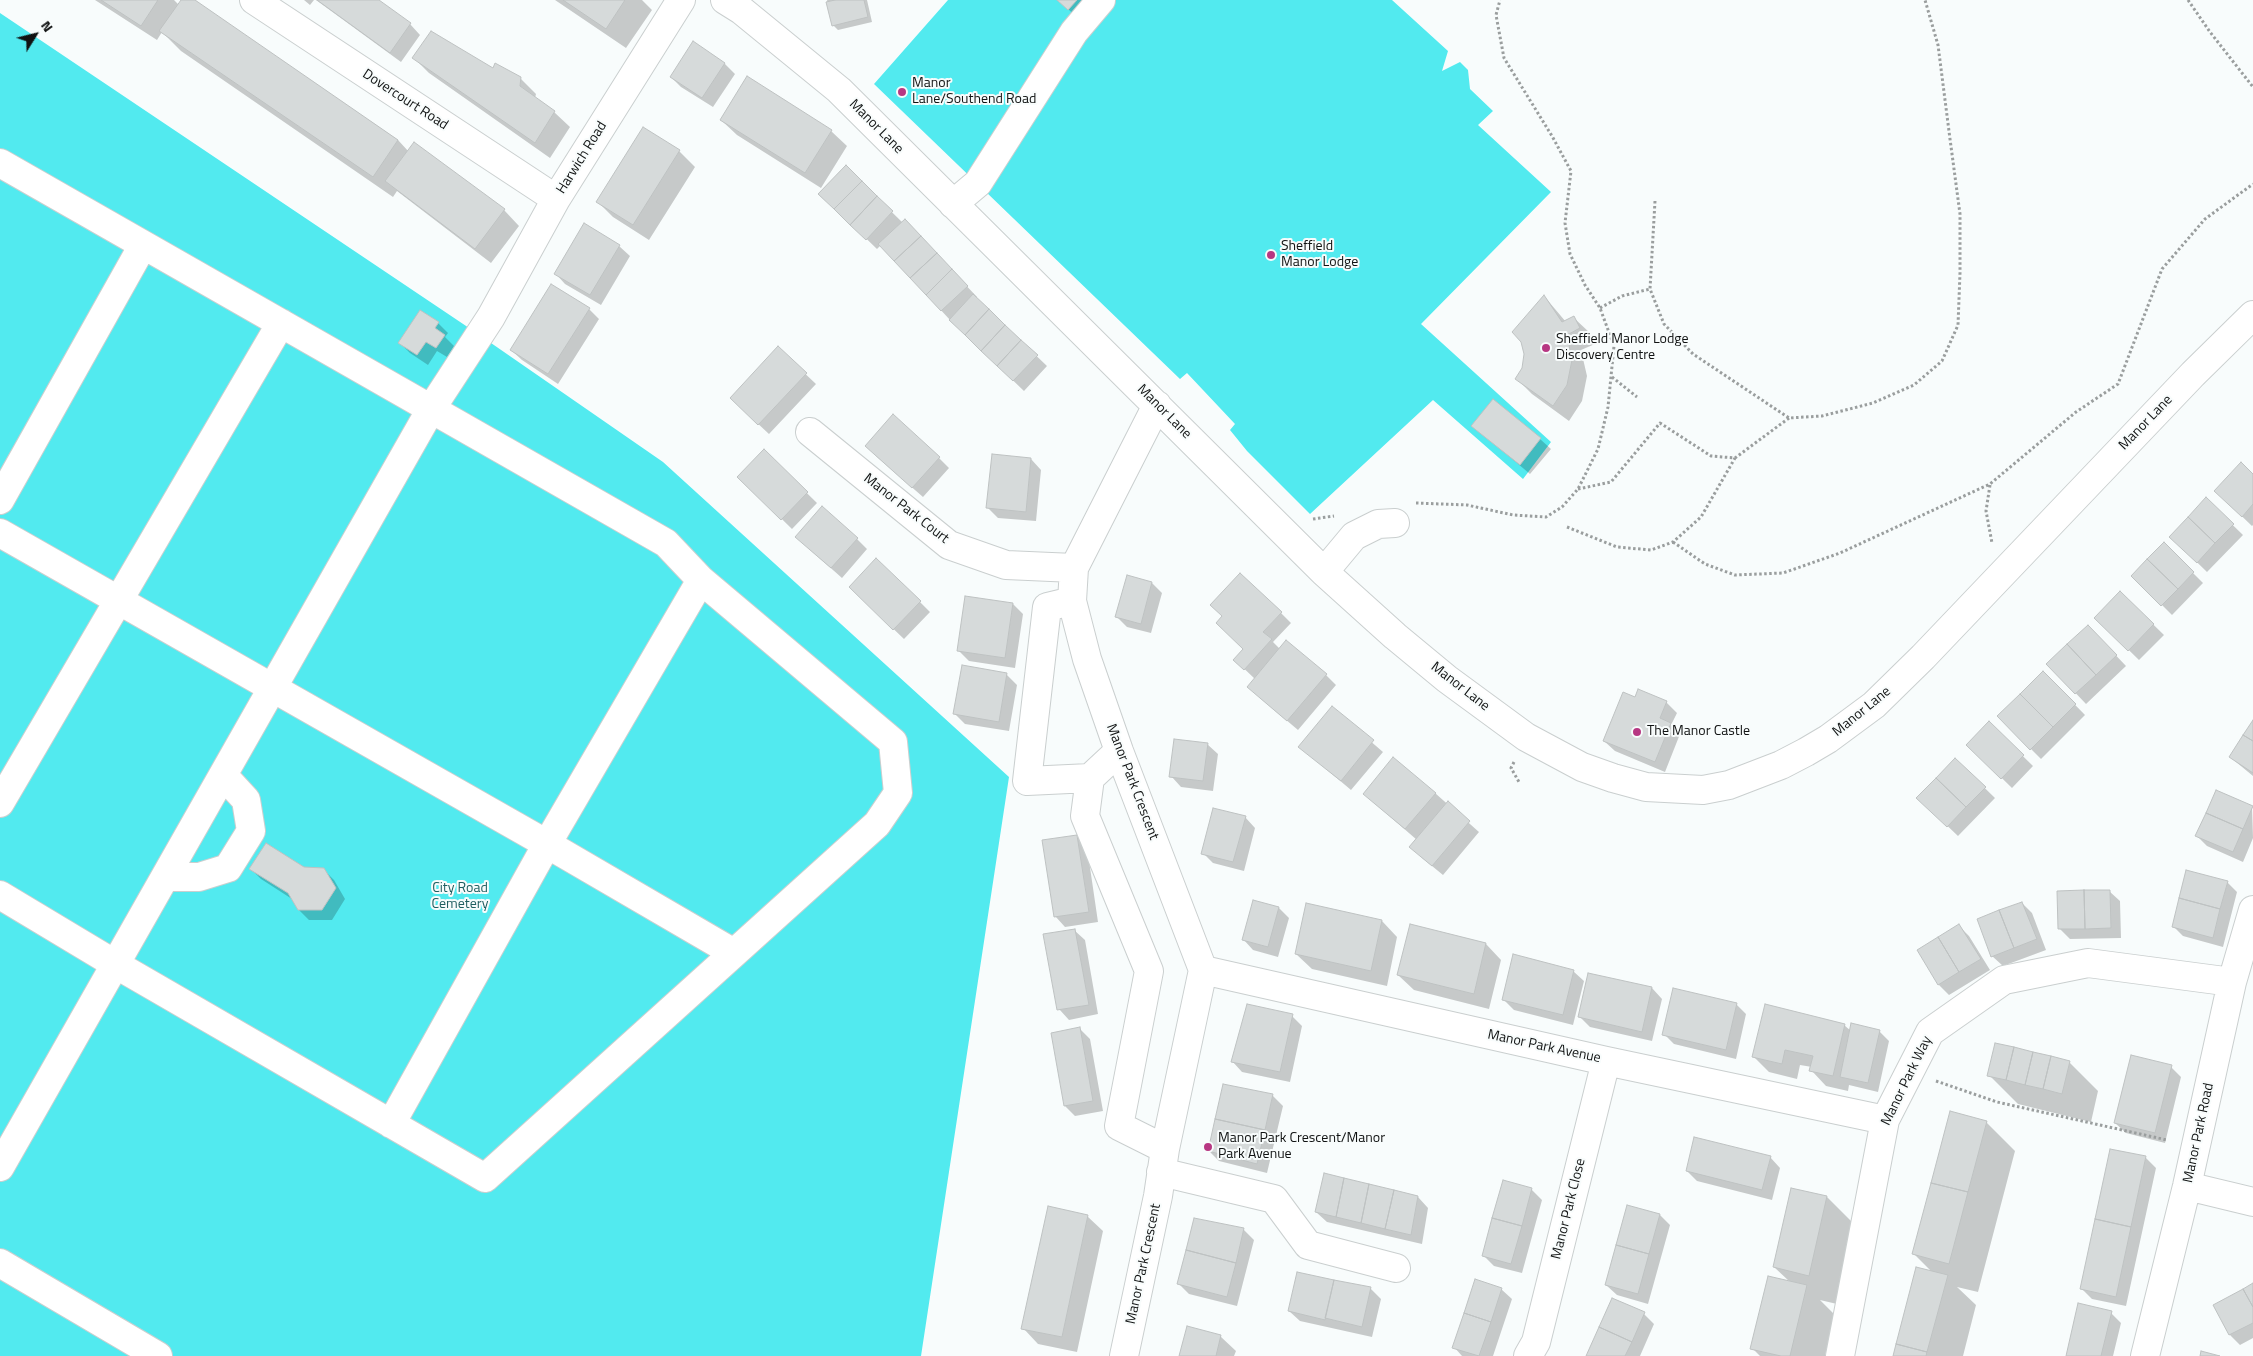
<!DOCTYPE html>
<html>
<head>
<meta charset="utf-8">
<style>
	body { margin:0 }
	#map { position:relative; width:2253px; height:1356px; overflow:hidden; background:#f8fcfc; font-family:"Titillium Web",sans-serif }
	canvas { display:block }
	.north { position:absolute; left:10px; top:10px; width:50px; height:50px; -webkit-text-stroke:4px #f8fcfc; paint-order:stroke; rotate:54deg; font-size:14px; font-weight:700; line-height:20px; text-align:center; color:#101212 }
	.north::after { content:''; display:block; margin:auto; width:18px; height:22px; background:#101212; clip-path:polygon(50% 0,100% 100%,50% 72%,0 100%) }
</style>
</head>
<body>
<div id="map">
<canvas width="2253" height="1356"></canvas>
<div class="north">N</div>
</div>
<script>
const ctx = document.querySelector('canvas').getContext('2d');
ctx.lineJoin = 'round';
function fillPath(path, color) {
  ctx.fillStyle = color;
  ctx.fill(path, 'evenodd');
}
function toPath(rows) {
  const path = new Path2D();
  for (const r of rows) {
    path.moveTo(r[0], r[1]);
    for (let i = 2; i < r.length; i += 2) path.lineTo(r[i], r[i + 1]);
  }
  return path;
}
function strokePath(path, color, width, dash) {
  ctx.strokeStyle = color;
  ctx.lineWidth = width;
  ctx.lineCap = dash ? 'butt' : 'round';
  ctx.setLineDash(dash || []);
  ctx.stroke(path);
}
function write(font, color, halo, rows, align = 'center') {
  ctx.font = font + ' "Titillium Web",sans-serif';
  ctx.lineWidth = 4;
  ctx.setLineDash([]);
  ctx.textBaseline = 'middle';
  ctx.strokeStyle = halo;
  ctx.fillStyle = color;
  for (const [text, x, y, turn = 0] of rows) {
    ctx.save();
    ctx.translate(x, y);
    ctx.rotate((+turn || 0) * Math.PI / 180);
    ctx.textAlign = isNaN(turn) ? turn : align;
    if (halo) ctx.strokeText(text, 0, 0);
    ctx.fillText(text, 0, 0);
    ctx.restore();
  }
}
const green = toPath([
	[948,0,1392,0,1448,51,1442,71,1460,62,1468,70,1470,89,1493,111,1478,125,1551,192,1421,324,1551,442,1523,479,1433,400,1310,514,1247,451,1230,430,1235,424,1187,373,1180,379,874,84],
	[0,13,478,334,663,462,1009,777,921,1356,0,1356]
]);
const shadow = toPath([
	[95,0,174,0,179,5,182,0,193,0,398,140,409,152,504,210,519,226,491,263,397,191,393,197,181,51,162,32,157,40],
	[304,0,314,0,310,5],
	[316,0,377,0,410,24,420,35,401,62],
	[555,0,642,0,652,10,626,48],
	[827,0,867,0,872,22,838,30,833,25],
	[1058,0,1097,0,1079,19],
	[694,43,725,64,735,74,713,107,681,87,671,77],
	[414,58,494,70,520,78,536,94,535,98,554,112,570,127,550,158,429,73],
	[721,120,831,131,847,146,821,188,737,135],
	[644,129,679,151,695,167,649,240,613,217,598,202],
	[846,167,903,223,915,231,977,297,976,298,1047,366,1024,391,950,320,881,245,877,249,820,194],
	[619,246,630,256,601,305,565,284,555,273],
	[1544,296,1566,322,1574,318,1590,333,1595,344,1581,350,1587,376,1582,401,1569,421,1532,394,1517,379,1524,368,1526,354,1522,341],
	[589,309,599,319,558,384,522,360,511,350],
	[438,323,448,333,445,337,454,346,447,357,437,351,428,365,410,353,400,343],
	[778,348,816,384,769,434,741,408],
	[1473,426,1540,439,1551,449,1530,474],
	[764,451,817,503,792,529,739,477],
	[876,456,939,458,949,468,923,497],
	[1031,459,1041,470,1036,521,998,518,988,508],
	[2253,476,2253,525,2252,526,2226,501],
	[2206,499,2243,535,2207,572,2171,537],
	[857,539,867,549,842,578,807,547],
	[2164,544,2203,583,2172,615,2133,576],
	[1152,583,1162,593,1151,633,1127,627,1117,617],
	[2120,592,2164,635,2139,660,2096,618],
	[860,597,920,602,930,612,904,639],
	[1013,604,1023,614,1015,668,969,661,959,651],
	[1281,613,1291,623,1273,642,1280,649,1326,675,1336,685,1298,730,1259,697,1255,679,1235,660],
	[2088,626,2126,666,2086,704,2048,664],
	[2043,672,2085,715,2041,759,1998,716],
	[1006,674,1017,685,1009,731,965,724,955,714],
	[1635,698,1666,702,1677,713,1671,725,1680,734,1665,772,1615,751,1604,741],
	[1332,708,1383,752,1351,790,1300,747],
	[2253,722,2253,776,2230,757],
	[1989,723,2033,766,2012,788,1968,745],
	[1207,744,1218,754,1213,791,1181,787,1171,776],
	[1955,759,1995,798,1958,836,1918,798],
	[1435,793,1479,832,1443,875,1421,857,1417,840,1364,794],
	[2252,807,2253,838,2243,862,2207,846,2197,836],
	[1245,817,1255,828,1244,871,1213,863,1203,853],
	[1077,836,1087,847,1098,922,1065,927,1055,916],
	[304,868,323,869,334,880,345,899,332,920,309,920,299,910,292,899,261,879,251,869],
	[2227,882,2237,892,2223,947,2183,936,2173,926],
	[2109,891,2120,901,2121,938,2070,939,2059,928],
	[2022,903,2032,913,2046,950,2003,966,1992,956],
	[1307,905,1382,921,1397,937,1387,986,1312,969,1296,954],
	[1279,908,1289,918,1278,957,1253,950,1243,939],
	[1959,926,1969,936,1990,970,1949,995,1939,985,1918,950],
	[1074,930,1085,940,1098,1014,1069,1020,1059,1009],
	[1486,944,1501,960,1489,1009,1414,990,1398,975],
	[1573,971,1584,981,1573,1025,1514,1010,1504,1000],
	[1652,988,1662,999,1652,1041,1590,1027,1580,1017],
	[1736,1004,1746,1014,1736,1059,1674,1044,1664,1034],
	[1292,1016,1302,1026,1290,1082,1242,1072,1232,1061],
	[1844,1025,1851,1031,1879,1031,1889,1041,1878,1092,1849,1085,1848,1091,1826,1086,1811,1070,1812,1067,1800,1065,1797,1079,1769,1072,1754,1057],
	[1080,1029,1090,1039,1103,1111,1075,1116,1065,1106],
	[2069,1062,2098,1091,2091,1122,2018,1104,1989,1075],
	[2171,1067,2181,1077,2165,1143,2126,1133,2115,1123],
	[1273,1096,1283,1106,1267,1173,1219,1161,1209,1151],
	[1986,1122,2015,1151,1978,1292,1957,1287,1976,1305,1963,1356,1894,1356,1933,1273,1914,1254],
	[1770,1157,1780,1168,1772,1200,1697,1181,1687,1171],
	[2146,1158,2156,1168,2126,1306,2092,1299,2082,1289],
	[1531,1189,1542,1200,1522,1273,1494,1266,1483,1255],
	[1792,1189,1827,1197,1856,1226,1837,1304,1820,1300,1835,1315,1825,1356,1760,1356,1752,1348,1790,1282,1774,1267],
	[1418,1197,1428,1208,1422,1244,1327,1222,1316,1212],
	[1660,1215,1670,1225,1648,1304,1617,1295,1606,1285],
	[1087,1216,1103,1231,1077,1352,1038,1344,1023,1328],
	[1195,1219,1244,1230,1254,1240,1237,1306,1189,1294,1179,1284],
	[2253,1285,2253,1338,2240,1345,2230,1335,2214,1306],
	[1370,1288,1381,1299,1372,1337,1300,1321,1289,1311],
	[1501,1289,1512,1299,1493,1356,1462,1356,1454,1347],
	[2111,1313,2121,1323,2113,1356,2067,1356],
	[1644,1314,1654,1324,1640,1356,1587,1356],
	[1220,1336,1236,1351,1234,1356,1181,1356]
]);
const building = toPath([
	[101,0,158,0,141,26,101,0],
	[181,0,195,0,398,140,373,177,159,31,181,0],
	[317,0,379,0,411,23,390,53,317,0],
	[563,0,625,0,606,29,563,0],
	[835,0,864,0,868,17,832,26,826,2,835,0],
	[1057,0,1077,0,1068,10,1057,0],
	[431,31,493,68,495,63,521,77,520,86,555,111,535,143,412,58,431,31],
	[693,41,725,63,702,98,670,77,693,41],
	[747,76,832,130,805,173,720,120,747,76],
	[643,127,680,150,633,225,596,202,643,127],
	[414,142,505,209,475,249,385,181,414,142],
	[846,165,862,181,834,209,818,194,846,165],
	[862,181,877,196,850,225,834,209,862,181],
	[877,196,893,211,866,240,850,225,877,196],
	[905,219,921,236,894,261,878,244,905,219],
	[584,223,620,245,590,295,554,274,584,223],
	[921,236,937,253,910,278,894,261,921,236],
	[937,253,952,269,926,295,910,278,937,253],
	[952,269,968,286,941,311,926,295,952,269],
	[551,284,590,308,548,374,510,350,551,284],
	[973,294,989,309,965,335,949,320,973,294],
	[1544,295,1562,322,1574,316,1580,328,1567,335,1572,360,1567,385,1553,406,1515,379,1522,368,1524,354,1521,342,1512,332,1544,295],
	[989,309,1005,325,981,351,965,335,989,309],
	[420,310,439,322,435,328,445,335,436,348,426,342,417,355,398,343,420,310],
	[1005,325,1021,340,997,366,981,351,1005,325],
	[1021,340,1038,355,1013,381,997,366,1021,340],
	[778,346,807,373,758,425,730,398,778,346],
	[1493,399,1541,438,1520,465,1471,426,1493,399],
	[893,414,940,457,912,488,865,446,893,414],
	[764,449,808,492,781,520,737,477,764,449],
	[992,454,1031,458,1026,512,986,508,992,454],
	[2241,462,2253,474,2253,504,2242,517,2214,491,2241,462],
	[2206,497,2234,524,2215,543,2188,517,2206,497],
	[822,506,858,538,831,568,795,537,822,506],
	[2188,517,2215,543,2197,563,2169,537,2188,517],
	[2164,542,2194,572,2178,589,2147,559,2164,542],
	[876,558,921,601,893,630,849,587,876,558],
	[2147,559,2178,589,2161,606,2131,576,2147,559],
	[1240,573,1282,612,1263,632,1272,639,1244,670,1233,660,1243,649,1216,623,1222,616,1210,605,1240,573],
	[1127,575,1152,582,1141,624,1115,617,1127,575],
	[2120,591,2154,624,2128,651,2094,618,2120,591],
	[965,596,1013,603,1005,658,957,651,965,596],
	[2088,625,2117,655,2096,675,2067,644,2088,625],
	[1286,640,1327,674,1287,721,1247,687,1286,640],
	[2067,644,2096,675,2075,694,2046,664,2067,644],
	[962,665,1007,673,999,722,953,714,962,665],
	[2043,671,2076,704,2053,727,2020,694,2043,671],
	[1638,689,1667,701,1660,718,1671,723,1655,762,1603,741,1623,692,1635,697,1638,689],
	[2020,694,2053,727,2030,750,1997,716,2020,694],
	[1332,706,1374,740,1341,781,1298,747,1332,706],
	[2253,720,2253,741,2243,735,2253,720],
	[1989,721,2024,755,2001,779,1966,745,1989,721],
	[2243,735,2253,741,2253,773,2229,757,2243,735],
	[1174,739,1208,743,1203,781,1169,777,1174,739],
	[1393,757,1436,793,1405,829,1363,794,1393,757],
	[1955,758,1986,787,1966,807,1936,778,1955,758],
	[1936,778,1966,807,1947,827,1916,798,1936,778],
	[2216,790,2253,806,2243,829,2206,813,2216,790],
	[1448,801,1470,821,1432,866,1409,847,1448,801],
	[1213,808,1246,816,1233,862,1201,854,1213,808],
	[2206,813,2243,829,2233,852,2195,836,2206,813],
	[1077,835,1089,912,1054,917,1042,840,1077,835],
	[266,843,304,867,324,868,336,888,322,910,298,910,288,893,249,869,266,843],
	[2186,870,2228,881,2220,909,2179,898,2186,870],
	[2084,890,2110,890,2111,928,2085,929,2084,890],
	[2084,890,2085,929,2058,929,2057,891,2084,890],
	[2179,898,2220,909,2213,938,2172,927,2179,898],
	[1253,900,1279,907,1268,947,1242,940,1253,900],
	[2022,902,2037,939,2014,948,1999,910,2022,902],
	[1306,903,1382,920,1371,971,1295,954,1306,903],
	[1999,910,2014,948,1991,957,1977,919,1999,910],
	[1410,924,1486,943,1474,994,1397,975,1410,924],
	[1959,924,1981,959,1959,972,1938,937,1959,924],
	[1075,929,1089,1005,1057,1010,1043,934,1075,929],
	[1938,937,1959,972,1938,985,1917,950,1938,937],
	[1513,954,1574,970,1563,1015,1502,1000,1513,954],
	[1588,973,1652,987,1642,1032,1578,1017,1588,973],
	[1673,988,1737,1003,1726,1050,1662,1035,1673,988],
	[1247,1004,1293,1014,1280,1072,1231,1062,1247,1004],
	[1765,1004,1845,1024,1833,1076,1809,1071,1813,1056,1785,1050,1782,1064,1752,1057,1765,1004],
	[1851,1023,1880,1030,1868,1083,1840,1077,1851,1023],
	[1080,1027,1093,1101,1064,1106,1051,1033,1080,1027],
	[1995,1043,2014,1047,2006,1080,1987,1076,1995,1043],
	[2014,1047,2033,1052,2025,1085,2006,1080,2014,1047],
	[2033,1052,2051,1056,2043,1089,2025,1085,2033,1052],
	[2131,1055,2172,1065,2155,1133,2114,1123,2131,1055],
	[2051,1056,2070,1061,2062,1094,2043,1089,2051,1056],
	[1223,1084,1273,1094,1265,1130,1215,1119,1223,1084],
	[1950,1111,1987,1121,1968,1192,1931,1183,1950,1111],
	[1215,1119,1265,1130,1257,1164,1208,1151,1215,1119],
	[1694,1137,1771,1156,1762,1190,1686,1171,1694,1137],
	[2110,1149,2146,1156,2131,1227,2095,1219,2110,1149],
	[1324,1173,1344,1178,1336,1217,1315,1212,1324,1173],
	[1344,1178,1369,1184,1361,1223,1336,1217,1344,1178],
	[1503,1180,1532,1188,1522,1226,1492,1218,1503,1180],
	[1931,1183,1968,1192,1949,1264,1912,1254,1931,1183],
	[1369,1184,1394,1190,1385,1229,1361,1223,1369,1184],
	[1791,1188,1827,1196,1809,1276,1773,1267,1791,1188],
	[1394,1190,1418,1196,1411,1235,1385,1229,1394,1190],
	[1627,1205,1660,1214,1649,1254,1616,1245,1627,1205],
	[1048,1206,1088,1215,1062,1337,1021,1329,1048,1206],
	[1194,1218,1244,1228,1236,1263,1186,1250,1194,1218],
	[1492,1218,1522,1226,1511,1264,1482,1256,1492,1218],
	[2095,1219,2131,1227,2116,1297,2080,1289,2095,1219],
	[1616,1245,1649,1254,1638,1294,1605,1285,1616,1245],
	[1186,1250,1236,1263,1227,1297,1177,1284,1186,1250],
	[1916,1267,1948,1275,1927,1352,1896,1344,1916,1267],
	[1297,1272,1334,1280,1325,1320,1288,1311,1297,1272],
	[1768,1276,1807,1285,1790,1356,1781,1356,1750,1349,1768,1276],
	[1475,1279,1502,1288,1491,1322,1464,1313,1475,1279],
	[1334,1280,1371,1287,1362,1327,1325,1318,1334,1280],
	[2253,1283,2253,1307,2243,1289,2253,1283],
	[2243,1289,2253,1307,2253,1323,2229,1335,2213,1305,2243,1289],
	[1612,1298,1645,1312,1632,1342,1599,1327,1612,1298],
	[2078,1303,2112,1311,2101,1356,2066,1356,2078,1303],
	[1464,1313,1491,1322,1479,1356,1452,1348,1464,1313],
	[1187,1326,1221,1335,1216,1356,1179,1356,1187,1326],
	[1599,1327,1632,1342,1625,1356,1586,1356,1599,1327],
	[1896,1344,1927,1352,1926,1356,1893,1356,1896,1344],
	[2201,1351,2220,1356,2200,1356,2201,1351]
]);
const path = toPath([
	[2188,0,2210,32,2253,87],
	[1655,201,1650,289,1664,324,1693,354,1789,418,1822,416,1873,403,1914,385,1942,361,1958,325,1960,273,1960,214,1950,139,1938,45,1925,0],
	[1600,308,1622,296,1650,289],
	[1612,377,1637,397],
	[1990,485,1986,511,1992,543],
	[1578,489,1611,482,1660,423,1711,456,1735,458,1789,418],
	[1416,503,1467,505,1513,515,1546,517,1562,507,1578,489,1598,449,1608,407,1614,346,1600,308,1585,285,1570,254,1565,223,1571,171,1552,136,1504,58,1496,15,1500,0],
	[1313,519,1334,516],
	[1567,527,1617,547,1651,550,1673,542,1701,517,1735,458],
	[1673,542,1705,564,1735,575,1783,573,1840,553,1990,484,2076,412,2118,384,2162,269,2205,219,2253,184],
	[1514,762,1511,768,1519,782],
	[1936,1081,1997,1102,2167,1140]
]);
const minor = toPath([
	[254,0,556,199],
	[725,0,741,10,839,90,1324,572,1395,636,1447,679,1526,737,1582,767,1613,778,1646,787,1703,790,1729,785,1781,765,1806,752,1828,739,1874,705,1923,657,2193,374,2253,315],
	[0,163,666,543,701,580,547,844,391,1124],
	[953,204,978,183,1074,32,1101,0],
	[810,432,949,545,1006,565,1074,568],
	[0,500,143,245],
	[0,533,547,844,734,953],
	[1324,572,1354,536,1378,524,1395,523],
	[1072,601,1047,607,1027,781,1090,778],
	[1119,751,1090,778,1085,816,1149,971,1119,1126,1165,1149],
	[0,803,281,323],
	[165,877,199,877,228,868,251,831,246,800,223,775],
	[0,895,115,964,485,1178,877,824,898,793,893,742,701,580],
	[1203,970,1606,1061,1885,1120],
	[0,1167,431,409,491,317,556,199,681,0],
	[1161,1172,1274,1199,1308,1245,1396,1268],
	[2187,1186,2253,1202],
	[0,1263,158,1356],
	[1124,1356,1158,1196,1165,1149,1203,970,1119,751,1087,659,1072,601,1074,568,1157,405],
	[1528,1356,1536,1342,1606,1061],
	[1840,1356,1885,1120,1930,1032,2004,980,2088,963,2232,982],
	[2145,1356,2187,1186,2232,982,2253,910]
]);
const markers = [
	[902,92,5,"#b73782"],
	[1271,255,5,"#b73782"],
	[1546,348,5,"#b73782"],
	[1637,732,5,"#b73782"],
	[1208,1147,5,"#b73782"]
];
const poiNames = [
	["Manor",912,84],
	["Lane/Southend Road",912,100],
	["Sheffield",1281,247],
	["Manor Lodge",1281,263],
	["Sheffield Manor Lodge",1556,340],
	["Discovery Centre",1556,356],
	["The Manor Castle",1647,732],
	["Manor Park Crescent/Manor",1218,1139],
	["Park Avenue",1218,1155]
];
const streetNames = [
	["Dovercourt Road",405,100,33],
	["Manor Lane",876,127,45],
	["Harwich Road",582,158,-58],
	["Manor Lane",1164,412,45],
	["Manor Lane",2146,423,-46],
	["Manor Park Court",906,509,38],
	["Manor Lane",1460,687,38],
	["Manor Lane",1862,712,-39],
	["Manor Park Crescent",1132,782,69],
	["Manor Park Avenue",1544,1047,12],
	["Manor Park Way",1907,1081,-64],
	["Manor Park Road",2199,1133,-78],
	["Manor Park Close",1569,1209,-76],
	["Manor Park Crescent",1144,1264,-78]
];
const parkNames = [
	["City Road",460,889],
	["Cemetery",460,905]
];
fillPath(green, '#52eaef');
fillPath(shadow, '#0003');
fillPath(building, '#d6dada');
strokePath(building, '#bec2c2', 1);
strokePath(minor, '#cacfcf', 30);
strokePath(path, '#9a9e9e', 3, [2.5, 2.5]);
strokePath(minor, '#fff', 28);
for (const [x, y, r, color] of markers) {
  const dot = new Path2D();
  dot.arc(x, y, r, 0, 2 * Math.PI);
  ctx.fillStyle = color;
  ctx.fill(dot);
  strokePath(dot, '#f8fcfc', 2);
}
write('14px', '#101212', '#f8fcfc', poiNames, 'left');
write('14px', '#101212', '#f8fcfc', streetNames);
write('14px', '#1e5e60', '#f8fcfc', parkNames);
</script>
</body>
</html>
